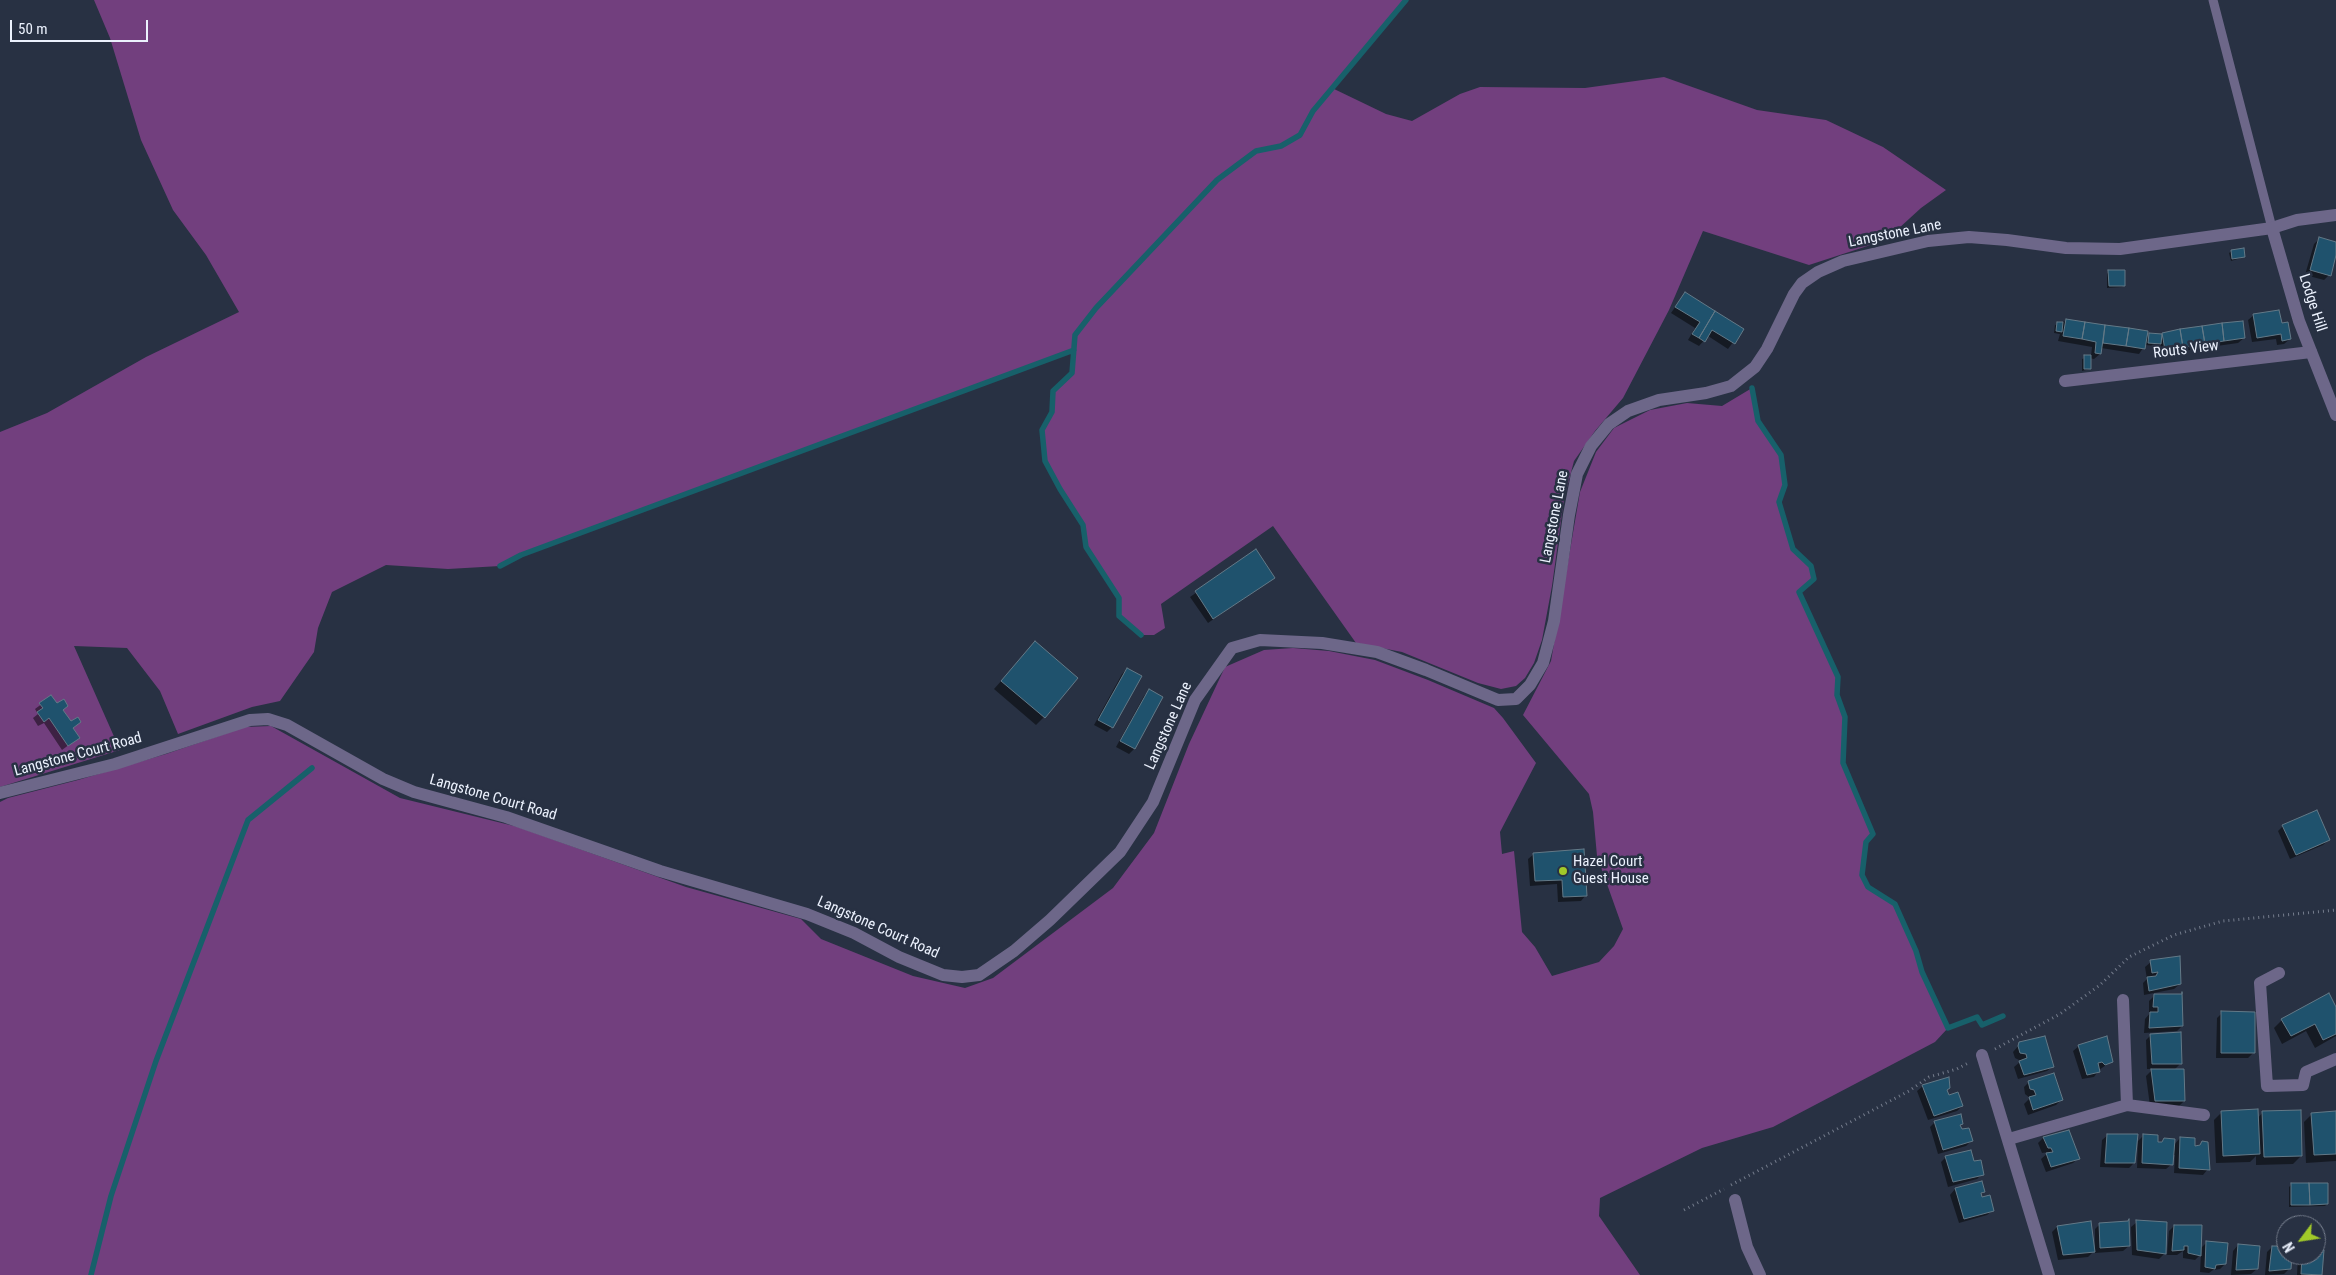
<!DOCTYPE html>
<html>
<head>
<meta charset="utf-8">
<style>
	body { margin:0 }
	#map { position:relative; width:2336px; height:1275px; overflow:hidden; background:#283143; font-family:"Roboto Condensed",sans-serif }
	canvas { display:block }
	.north { position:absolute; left:2276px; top:1215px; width:50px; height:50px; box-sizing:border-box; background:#283143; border:1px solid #767e8d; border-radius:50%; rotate:239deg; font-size:14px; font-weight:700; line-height:20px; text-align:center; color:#ebf1fd }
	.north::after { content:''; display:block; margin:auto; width:18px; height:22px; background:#a1c929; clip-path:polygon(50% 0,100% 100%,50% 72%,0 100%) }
	.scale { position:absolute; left:10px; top:20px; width:138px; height:22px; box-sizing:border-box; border:2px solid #ebf1fd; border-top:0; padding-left:6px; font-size:15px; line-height:18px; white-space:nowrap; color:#ebf1fd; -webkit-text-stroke:4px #283143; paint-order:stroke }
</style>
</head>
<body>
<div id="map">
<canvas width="2336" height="1275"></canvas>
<div class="north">N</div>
<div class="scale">50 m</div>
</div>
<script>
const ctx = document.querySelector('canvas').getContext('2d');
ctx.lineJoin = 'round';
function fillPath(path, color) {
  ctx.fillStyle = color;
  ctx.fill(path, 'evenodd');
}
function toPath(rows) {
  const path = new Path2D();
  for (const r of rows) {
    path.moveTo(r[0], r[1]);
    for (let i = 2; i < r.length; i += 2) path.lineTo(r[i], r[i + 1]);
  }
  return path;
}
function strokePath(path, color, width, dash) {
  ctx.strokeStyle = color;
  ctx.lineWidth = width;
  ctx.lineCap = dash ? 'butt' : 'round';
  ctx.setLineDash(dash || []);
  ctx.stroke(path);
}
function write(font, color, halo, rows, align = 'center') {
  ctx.font = font + ' "Roboto Condensed",sans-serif';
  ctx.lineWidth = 5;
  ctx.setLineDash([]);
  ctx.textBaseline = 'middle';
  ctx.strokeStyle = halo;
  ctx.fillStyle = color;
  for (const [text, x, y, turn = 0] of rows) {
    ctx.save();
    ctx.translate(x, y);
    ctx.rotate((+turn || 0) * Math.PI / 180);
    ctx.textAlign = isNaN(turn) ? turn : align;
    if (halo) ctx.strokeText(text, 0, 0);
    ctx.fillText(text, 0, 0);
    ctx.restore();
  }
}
const green = toPath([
	[94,0,1406,0,1332,88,1386,114,1412,121,1460,94,1480,87,1585,88,1664,77,1757,110,1826,120,1883,147,1946,190,1921,208,1886,240,1809,265,1703,231,1669,310,1623,398,1595,431,1574,461,1564,499,1552,586,1542,640,1534,663,1525,678,1516,686,1501,689,1478,683,1402,652,1356,643,1273,526,1161,604,1165,628,1154,635,1141,635,1119,616,1119,598,1086,547,1083,525,1060,489,1045,461,1042,430,1052,412,1053,391,1072,373,1074,350,521,555,500,566,448,569,386,565,332,592,318,628,314,652,280,701,252,707,178,734,160,691,127,648,74,646,120,750,0,787,0,432,47,413,146,357,239,312,206,255,173,210,141,140,110,38],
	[1752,388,1758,421,1781,455,1785,485,1779,502,1793,549,1811,566,1814,579,1799,593,1838,677,1837,695,1845,717,1843,763,1873,834,1866,842,1862,875,1868,887,1895,904,1916,951,1922,972,1948,1028,1935,1042,1773,1127,1702,1148,1600,1198,1599,1216,1640,1275,0,1275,0,802,8,798,78,780,166,754,245,727,271,726,400,798,518,827,686,887,801,919,821,939,913,976,965,988,993,978,1113,888,1154,833,1189,744,1225,667,1264,650,1293,648,1329,651,1375,660,1428,680,1494,708,1503,718,1536,763,1500,832,1502,854,1514,851,1522,932,1535,947,1552,976,1599,962,1614,946,1623,929,1597,856,1593,812,1589,794,1523,715,1551,661,1580,492,1596,452,1614,428,1650,410,1687,403,1722,406]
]);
const shadow = toPath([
	[2319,239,2336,243,2329,275,2324,280,2305,275,2314,244],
	[2232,251,2244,257,2231,261,2229,253],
	[2109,271,2124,285,2122,287,2107,288,2107,274],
	[1685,293,1742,330,1728,349,1708,336,1699,346,1688,340,1695,328,1671,313],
	[2254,315,2281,325,2290,339,2284,344,2277,345,2276,339,2252,342,2248,320],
	[2066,321,2147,332,2146,337,2149,334,2162,334,2244,338,2238,343,2160,354,2158,346,2145,345,2139,354,2101,348,2100,354,2094,359,2089,358,2090,369,2082,371,2082,359,2091,356,2092,347,2058,341,2060,334,2054,333,2055,325],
	[1256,551,1274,577,1208,623,1190,597],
	[1035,643,1044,717,1036,725,994,689],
	[1127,669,1112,727,1107,732,1094,725,1122,674],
	[1149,691,1162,698,1134,749,1129,754,1116,747,1144,696],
	[51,697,70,723,80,722,72,729,78,738,62,750,44,723,38,726,33,718,38,714,35,709],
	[2283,826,2328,840,2323,845,2290,859,2278,831],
	[1534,854,1586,895,1581,901,1558,902,1557,884,1530,886,1528,859],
	[2151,962,2180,984,2174,989,2144,995,2143,983,2147,979,2145,967],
	[2154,996,2182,1026,2177,1031,2144,1033,2145,1019,2151,1012,2149,1012,2149,1001],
	[2336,1009,2336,1036,2315,1048,2306,1031,2282,1044,2274,1028,2282,1020],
	[2222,1013,2253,1053,2248,1058,2216,1058,2217,1018],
	[2151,1035,2181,1063,2174,1070,2184,1101,2179,1106,2150,1106,2146,1076,2153,1069,2147,1069,2146,1040],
	[2020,1044,2053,1066,2047,1071,2018,1079,2014,1067,2021,1061,2015,1058,2013,1052],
	[2079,1046,2112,1061,2099,1070,2094,1077,2082,1079,2073,1051],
	[2029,1082,2061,1100,2056,1105,2028,1115,2024,1104,2030,1098,2025,1094,2024,1087],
	[1923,1086,1946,1091,1948,1097,1962,1106,1957,1111,1928,1120,1917,1091],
	[2222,1112,2257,1119,2263,1112,2301,1156,2293,1164,2256,1165,2256,1156,2250,1162,2216,1163,2214,1120],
	[2336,1112,2336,1161,2306,1163,2304,1122,2312,1114],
	[1935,1122,1962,1124,1959,1126,1972,1140,1966,1146,1938,1154,1930,1127],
	[2069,1132,2078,1158,2073,1163,2046,1172,2041,1159,2049,1152,2042,1153,2038,1143,2043,1138],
	[2108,1135,2134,1163,2129,1168,2100,1167,2102,1140],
	[2144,1135,2157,1144,2164,1140,2173,1146,2180,1138,2194,1147,2202,1143,2208,1169,2203,1175,2174,1173,2175,1155,2172,1155,2172,1164,2166,1169,2137,1168,2138,1141],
	[1946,1157,1973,1162,1982,1174,1977,1179,1948,1187,1941,1162],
	[1981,1183,1984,1192,1980,1195,1981,1198,1993,1210,1987,1215,1959,1223,1950,1195,1955,1189],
	[2292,1184,2327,1204,2325,1206,2289,1207,2289,1187],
	[2137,1222,2165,1253,2159,1259,2132,1255,2131,1227],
	[2100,1224,2129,1246,2123,1251,2095,1253,2095,1229],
	[2174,1226,2200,1249,2207,1242,2225,1264,2220,1269,2213,1270,2209,1273,2200,1272,2201,1254,2195,1260,2183,1258,2183,1251,2177,1255,2167,1255,2169,1231],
	[2057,1227,2093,1252,2088,1257,2058,1260,2052,1232],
	[2238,1245,2257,1269,2251,1274,2231,1275,2233,1251],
	[2272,1247,2286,1247,2286,1255,2290,1255,2289,1269,2284,1274,2265,1275,2267,1252],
	[2316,1251,2320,1275,2297,1275,2298,1255,2316,1255]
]);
const stream = toPath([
	[1752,388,1758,421,1781,455,1785,485,1779,502,1793,549,1811,566,1814,579,1799,592,1838,677,1837,695,1845,717,1843,763,1873,834,1866,842,1862,875,1868,887,1895,904,1916,951,1922,972,1948,1028,1977,1017,1982,1025,2003,1016],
	[500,566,521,555,1074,350],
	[1141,635,1119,616,1119,598,1086,547,1083,525,1060,489,1045,461,1042,430,1052,412,1053,391,1072,373,1075,335,1096,308,1217,180,1256,151,1281,146,1300,135,1313,111,1406,0],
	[91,1275,111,1196,156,1061,248,820,312,768]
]);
const building = toPath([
	[2319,237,2336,242,2336,255,2331,276,2310,270,2319,237],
	[2244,248,2245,257,2232,259,2231,250,2244,248],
	[2108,270,2125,270,2125,286,2109,286,2108,270],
	[1685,292,1715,311,1699,338,1692,334,1700,322,1675,307,1685,292],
	[2279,310,2282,323,2288,322,2291,339,2282,341,2281,334,2257,338,2253,314,2279,310],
	[1715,311,1744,329,1735,344,1712,330,1705,342,1699,338,1715,311],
	[2066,319,2085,322,2082,339,2063,336,2066,319],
	[2243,321,2245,338,2224,341,2222,323,2243,321],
	[2057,322,2063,322,2062,332,2056,331,2057,322],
	[2085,322,2105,325,2101,354,2095,353,2096,342,2082,339,2085,322],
	[2222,323,2224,341,2205,344,2202,326,2222,323],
	[2105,325,2129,328,2126,346,2103,343,2105,325],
	[2202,326,2205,344,2183,347,2180,329,2202,326],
	[2129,328,2148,331,2145,349,2126,346,2129,328],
	[2180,329,2183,347,2165,350,2162,333,2180,329],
	[2149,333,2162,334,2161,344,2148,343,2149,333],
	[2084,355,2091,355,2091,369,2084,369,2084,355],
	[1256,549,1275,578,1213,619,1195,591,1256,549],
	[1035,641,1078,678,1045,718,1001,681,1035,641],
	[1127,668,1142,676,1113,728,1098,720,1127,668],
	[1149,689,1163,697,1135,749,1120,741,1149,689],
	[51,695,57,703,64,699,68,706,63,710,71,721,78,717,81,722,73,728,80,738,68,746,49,718,44,722,37,712,43,708,39,703,51,695],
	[2317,810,2330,840,2296,855,2282,825,2317,810],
	[1584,849,1587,896,1563,897,1562,880,1535,881,1533,853,1584,849],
	[2180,956,2181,984,2149,991,2147,977,2156,976,2158,972,2152,973,2150,960,2180,956],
	[2182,992,2183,1026,2149,1028,2150,1012,2158,1012,2158,1007,2153,1007,2154,994,2182,994,2182,992],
	[2329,993,2336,1007,2336,1034,2323,1040,2315,1024,2291,1036,2281,1019,2329,993],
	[2221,1011,2255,1012,2255,1053,2221,1053,2221,1011],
	[2181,1032,2182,1064,2152,1064,2150,1034,2181,1032],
	[2045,1036,2054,1067,2024,1075,2019,1061,2027,1058,2026,1054,2020,1053,2018,1046,2019,1042,2045,1036],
	[2107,1036,2113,1062,2105,1065,2102,1062,2098,1063,2100,1072,2087,1075,2078,1045,2107,1036],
	[2151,1069,2184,1069,2185,1101,2155,1101,2151,1069],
	[2054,1073,2063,1100,2033,1110,2029,1097,2036,1095,2034,1090,2030,1089,2028,1081,2054,1073],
	[1949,1077,1950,1088,1947,1090,1949,1095,1958,1092,1963,1106,1934,1116,1922,1085,1949,1077],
	[2258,1109,2260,1154,2223,1156,2221,1111,2258,1109],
	[2301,1110,2302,1156,2264,1157,2262,1111,2301,1110],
	[2336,1111,2336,1154,2314,1155,2311,1113,2336,1111],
	[1961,1114,1963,1124,1960,1125,1962,1129,1969,1128,1973,1141,1943,1150,1934,1121,1961,1114],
	[2069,1130,2080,1159,2051,1167,2046,1153,2053,1152,2051,1148,2048,1148,2043,1137,2069,1130],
	[2107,1134,2138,1134,2135,1163,2105,1163,2107,1134],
	[2143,1134,2158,1135,2158,1142,2162,1142,2164,1138,2175,1139,2173,1165,2142,1163,2143,1134],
	[2180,1137,2195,1138,2195,1146,2200,1145,2202,1141,2208,1142,2210,1170,2179,1168,2180,1137],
	[1971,1150,1974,1161,1981,1160,1984,1175,1953,1182,1945,1156,1971,1150],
	[1982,1181,1985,1192,1981,1193,1982,1197,1990,1195,1994,1211,1964,1219,1955,1188,1982,1181],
	[2291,1183,2309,1183,2310,1205,2291,1205,2291,1183],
	[2309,1183,2328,1183,2328,1204,2310,1205,2309,1183],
	[2129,1219,2130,1246,2100,1248,2099,1223,2128,1221,2129,1219],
	[2136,1220,2167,1222,2166,1254,2137,1250,2136,1220],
	[2091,1221,2095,1252,2063,1255,2057,1226,2091,1221],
	[2174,1225,2202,1225,2201,1256,2188,1253,2188,1246,2184,1246,2184,1250,2172,1251,2174,1225],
	[2206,1241,2228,1243,2226,1264,2216,1265,2215,1269,2205,1267,2206,1241],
	[2238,1244,2260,1246,2258,1269,2236,1270,2238,1244],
	[2272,1246,2286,1246,2286,1255,2292,1255,2291,1269,2269,1271,2272,1246],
	[2316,1250,2324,1250,2322,1275,2301,1274,2302,1255,2316,1255,2316,1250]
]);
const path = toPath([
	[1995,1049,2060,1014,2100,985,2129,957,2174,935,2223,921,2336,910],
	[1731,1185,1909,1091,1929,1077,1957,1069,1970,1062],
	[1684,1210,1724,1189]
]);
const service = toPath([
	[2213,0,2272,228]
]);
const minor = toPath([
	[2065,381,2311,352],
	[2279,973,2260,983,2267,1086,2303,1085,2306,1072,2336,1059],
	[1982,1055,2049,1275],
	[2127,1105,2204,1115],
	[2009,1139,2127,1105,2123,1000],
	[1735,1200,1747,1247,1760,1275]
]);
const tertiary = toPath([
	[2272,228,2299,321,2336,415],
	[0,793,115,764,250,720,268,719,287,725,383,779,414,792,506,817,660,871,807,914,854,933,899,957,943,975,962,977,979,975,1014,951,1050,920,1120,852,1153,802,1195,700,1232,648,1260,640,1322,643,1377,652,1426,670,1498,700,1516,699,1530,685,1543,663,1554,621,1569,515,1577,474,1591,446,1609,424,1628,411,1659,400,1706,393,1731,386,1755,367,1767,349,1794,294,1802,283,1818,272,1843,261,1928,241,1969,237,2007,240,2066,248,2120,249,2272,228,2297,220,2336,215]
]);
const markers = [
	[1563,871,5,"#a1c929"]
];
const streetNames = [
	["Langstone Lane",1895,234,-11],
	["Lodge Hill",2312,303,72],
	["Routs View",2186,350,-7],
	["Langstone Lane",1555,517,-79],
	["Langstone Lane",1169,726,-66],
	["Langstone Court Road",78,755,-15],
	["Langstone Court Road",493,798,16],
	["Langstone Court Road",878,928,24]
];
const poiNames = [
	["Hazel Court",1573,862],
	["Guest House",1573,879]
];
fillPath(green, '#723f7e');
fillPath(shadow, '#0007');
strokePath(stream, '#17606a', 5.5);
fillPath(building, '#1f526d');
strokePath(building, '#637987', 1);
strokePath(path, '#747c8c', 3, [1, 4]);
strokePath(service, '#6d6789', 9);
strokePath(minor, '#6d6789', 12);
strokePath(tertiary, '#6d6789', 12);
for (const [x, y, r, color] of markers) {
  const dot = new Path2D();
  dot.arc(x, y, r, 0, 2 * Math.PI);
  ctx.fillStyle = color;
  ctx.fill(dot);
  strokePath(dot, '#283143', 2);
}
write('15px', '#ebf1fd', '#283143', streetNames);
write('15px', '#ebf1fd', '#283143', poiNames, 'left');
</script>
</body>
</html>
